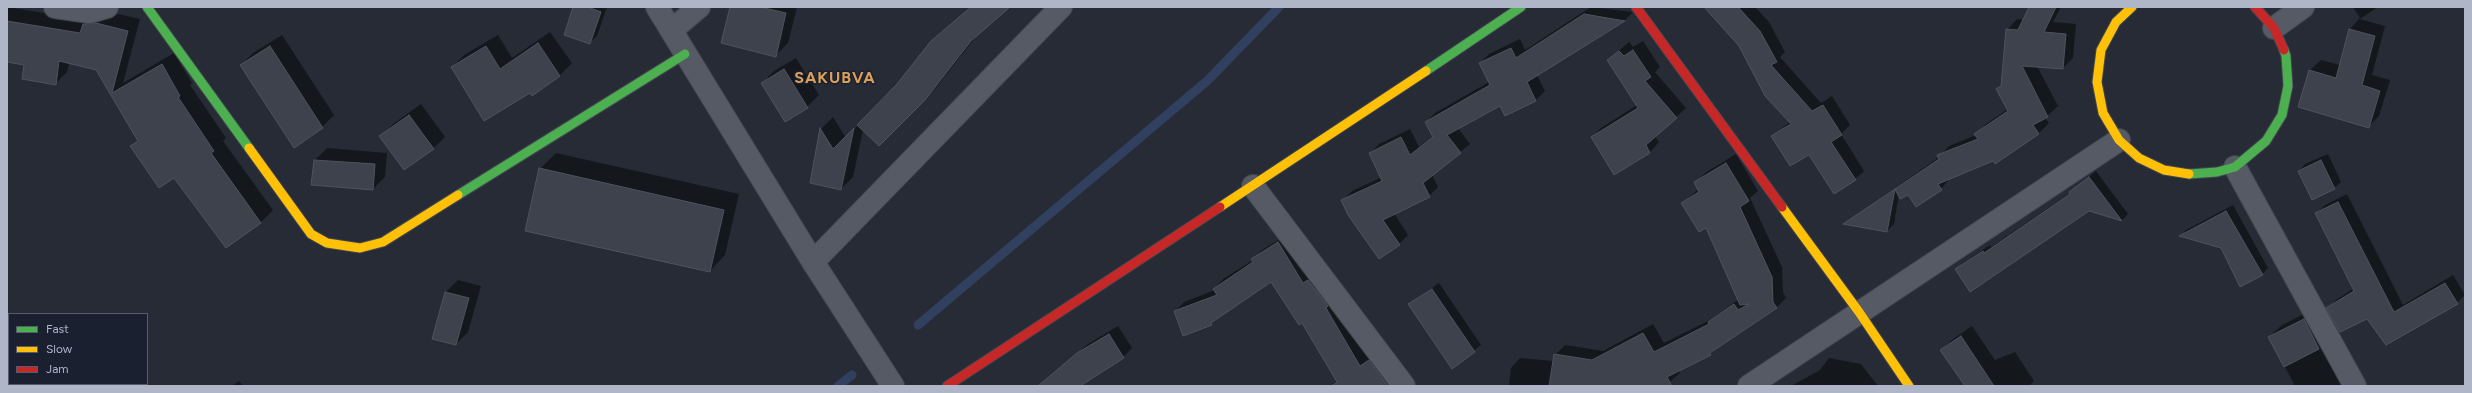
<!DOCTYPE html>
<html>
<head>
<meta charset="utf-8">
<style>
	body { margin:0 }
	#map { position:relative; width:2472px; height:393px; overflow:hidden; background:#262b36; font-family:Figtree,sans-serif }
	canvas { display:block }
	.frame { position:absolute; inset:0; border:8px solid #afb6c8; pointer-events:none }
	.legend { position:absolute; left:8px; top:313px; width:140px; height:72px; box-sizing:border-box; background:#1a2030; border:1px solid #565c6d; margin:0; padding:5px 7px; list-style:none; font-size:12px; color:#afb6c8 }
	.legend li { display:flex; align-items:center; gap:8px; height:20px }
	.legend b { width:20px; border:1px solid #565c6d }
</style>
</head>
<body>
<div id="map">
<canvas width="2472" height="393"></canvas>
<div class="frame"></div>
<ul class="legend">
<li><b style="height:5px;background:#4caf50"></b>Fast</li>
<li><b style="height:5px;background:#ffc107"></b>Slow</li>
<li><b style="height:5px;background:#c62828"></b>Jam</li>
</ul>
</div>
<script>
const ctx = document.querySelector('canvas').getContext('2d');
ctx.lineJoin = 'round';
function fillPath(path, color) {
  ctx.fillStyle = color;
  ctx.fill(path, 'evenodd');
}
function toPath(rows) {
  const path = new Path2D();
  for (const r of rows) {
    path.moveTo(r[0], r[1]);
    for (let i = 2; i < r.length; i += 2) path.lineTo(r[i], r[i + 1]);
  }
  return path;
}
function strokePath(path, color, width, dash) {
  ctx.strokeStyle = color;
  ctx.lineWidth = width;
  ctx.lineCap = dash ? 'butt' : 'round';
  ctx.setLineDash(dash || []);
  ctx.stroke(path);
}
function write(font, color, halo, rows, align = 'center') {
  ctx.font = font + ' Figtree,sans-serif';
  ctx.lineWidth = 3;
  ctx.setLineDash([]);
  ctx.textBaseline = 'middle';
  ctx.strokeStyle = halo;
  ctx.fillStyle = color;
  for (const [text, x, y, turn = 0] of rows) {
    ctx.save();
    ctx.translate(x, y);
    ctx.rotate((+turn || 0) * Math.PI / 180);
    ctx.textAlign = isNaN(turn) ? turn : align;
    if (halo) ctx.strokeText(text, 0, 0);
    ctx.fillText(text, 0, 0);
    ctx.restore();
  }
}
const shadow = toPath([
	[7,7,88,20,109,12,140,19,123,83,174,53,192,83,190,85,226,138,223,141,273,210,261,222,226,247,174,176,131,146,138,140,96,70,69,63,67,72,55,84,27,50,7,59],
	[574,7,607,7,597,36,590,42],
	[731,7,797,7,788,43,776,55],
	[972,7,1009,7,979,33,934,90,879,145,863,130,853,177,841,189,811,183,821,129,833,117,846,138],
	[1591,7,1633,12,1624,21,1537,75,1545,91,1536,100,1500,104,1458,128,1470,144,1432,175,1438,187,1429,196,1394,213,1408,235,1399,244,1343,200,1352,191,1382,177,1370,153,1379,144,1410,129,1419,147,1434,136,1426,122,1435,113,1489,82,1480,63,1489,54,1520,39,1525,50],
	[1717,7,1755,7,1769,22,1785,52,1780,57,1821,103,1832,96,1850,125,1841,134,1864,171,1855,179,1810,153,1773,136,1790,122],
	[2030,7,2061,7,2053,22,2076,24,2073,58,2063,68,2037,66,2058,106,2045,118,2049,123,2039,133,1995,162,1993,160,1951,177,1941,189,1916,206,1908,194,1899,194,1894,224,1887,231,1845,224,1939,157,1949,146,1976,135,1986,124,2008,109,1998,89,2002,84,2007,30,2017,19,2024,20],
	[2353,7,2378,7,2360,19,2385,26,2372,75,2390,80,2379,116,2369,126,2310,70,2321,60,2340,65,2350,29,2360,18],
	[550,32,572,63,560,75,530,92,452,67,464,55,498,35,512,58],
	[282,35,334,115,322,127,241,65,253,53],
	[1643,41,1660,67,1655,72,1686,108,1655,136,1659,142,1650,152,1614,173,1592,137,1601,128,1637,105,1608,60,1629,42,1633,47],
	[796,58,819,95,807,107,762,83,774,71],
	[421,104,445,137,433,149,381,136,393,124],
	[327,148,387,153,385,177,373,189,315,160],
	[556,153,739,194,725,255,710,271,540,169],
	[1736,154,1758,191,1750,198,1782,267,1783,292,1786,298,1776,308,1721,344,1711,354,1678,370,1680,373,1665,386,1509,386,1511,368,1520,358,1554,361,1555,355,1565,345,1603,351,1653,324,1664,343,1712,319,1739,299,1707,226,1682,203,1699,189,1695,183,1705,173],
	[2328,154,2341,182,2334,188,2299,171,2305,164],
	[2096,171,2128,214,2122,220,2089,210,1956,269,1963,263,1990,245,1991,247,2070,193],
	[2347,194,2403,305,2453,275,2465,295,2457,303,2368,317,2328,308,2336,300,2354,288,2317,213,2325,205],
	[2233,205,2268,268,2262,274,2221,247,2181,236,2186,230],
	[1288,234,1398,386,1330,386,1337,380,1303,321,1272,280,1221,315,1211,324,1175,311,1184,302,1215,290,1214,289,1223,279,1253,260,1262,250],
	[458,280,481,286,468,332,456,344,446,292],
	[1439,283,1481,345,1452,368,1410,304],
	[2316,308,2353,386,2292,386,2294,384,2269,337,2282,325],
	[1118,326,1132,348,1123,357,1078,386,1049,386,1045,381,1088,344],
	[1972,326,1995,360,2015,352,2034,381,2029,386,1966,386,1941,350,1953,339],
	[1829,358,1861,364,1878,386,1791,386,1820,370],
	[239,381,243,386,232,386]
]);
const stream = toPath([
	[918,325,1207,81,1279,7],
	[838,386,852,375]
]);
const building = toPath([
	[573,7,588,7,601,12,590,44,564,35,573,7],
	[730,7,760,7,786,13,776,57,721,43,730,7],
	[971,7,1010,7,971,41,925,100,879,146,857,125,897,84,931,41,971,7],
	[1704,7,1738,7,1760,31,1777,62,1771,65,1812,111,1823,105,1842,135,1831,142,1856,180,1834,194,1809,155,1790,166,1771,136,1791,124,1765,96,1739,46,1704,7],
	[2029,7,2056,7,2044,32,2066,34,2063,69,2022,66,2048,117,2033,125,2039,134,1995,164,1993,161,1938,184,1942,190,1916,207,1908,195,1900,199,1895,189,1939,159,1937,155,1978,139,1974,134,2008,111,1996,89,2001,86,2006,29,2018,30,2029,7],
	[1584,14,1625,21,1527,82,1536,101,1505,116,1500,106,1447,135,1461,153,1423,183,1430,197,1383,220,1400,245,1379,259,1348,215,1341,200,1382,181,1369,153,1401,137,1410,155,1433,137,1425,122,1490,85,1479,63,1511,48,1516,58,1584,14],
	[7,21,80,33,83,24,96,23,128,31,112,93,162,64,180,96,178,97,214,151,211,153,261,223,226,248,174,178,159,188,130,146,138,141,96,70,59,61,56,85,22,79,24,65,7,62,7,21],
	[2349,29,2375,36,2362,85,2380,91,2369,128,2298,107,2309,70,2336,78,2349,29],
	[538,43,560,76,532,96,530,93,484,121,451,67,486,46,500,69,538,43],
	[270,46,323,128,294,148,240,65,270,46],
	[1633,50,1651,77,1645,81,1677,118,1646,145,1650,153,1614,175,1591,137,1638,108,1607,60,1619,51,1624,56,1633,50],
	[784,69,808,108,785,122,761,83,784,69],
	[409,115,434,149,404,170,379,136,409,115],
	[820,128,833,149,854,128,841,190,810,183,820,128],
	[314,160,375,164,373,190,311,185,314,160],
	[2321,160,2335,189,2312,200,2298,171,2321,160],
	[1726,163,1749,201,1740,207,1772,277,1773,302,1777,308,1710,353,1711,355,1667,377,1672,386,1549,386,1554,354,1592,360,1643,333,1654,352,1709,324,1708,322,1734,304,1738,310,1749,304,1740,305,1706,228,1699,232,1681,203,1699,192,1694,182,1726,163],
	[539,168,724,210,710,272,525,231,539,168],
	[2089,177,2122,221,2089,211,1970,292,1955,269,1983,251,1984,253,2070,194,2069,192,2089,177],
	[1895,189,1887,232,1843,224,1895,189],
	[2338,202,2394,312,2445,283,2458,304,2386,345,2367,319,2340,332,2326,308,2354,291,2315,213,2338,202],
	[2226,211,2263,275,2240,287,2221,248,2179,236,2226,211],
	[1278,242,1303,283,1308,280,1328,306,1326,308,1360,366,1369,360,1388,386,1331,386,1337,382,1302,323,1299,325,1271,282,1211,323,1212,325,1183,336,1174,311,1217,295,1213,289,1253,262,1251,259,1278,242],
	[1432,289,1475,352,1452,369,1408,304,1432,289],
	[445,292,469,298,456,345,432,339,445,292],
	[2304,319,2319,349,2284,367,2268,337,2304,319],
	[1109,334,1124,358,1080,386,1038,386,1077,353,1109,334],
	[1961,336,1994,386,1965,386,1940,350,1961,336]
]);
const street = toPath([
	[55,7,90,12,107,7],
	[657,7,813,262,893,386],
	[2274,28,2303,7],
	[672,30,699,7],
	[2235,167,2355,386],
	[1253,186,1404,386],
	[813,262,1061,7],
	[1749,386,2119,140]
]);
const fast = toPath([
	[147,7,249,148],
	[1426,71,1521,7],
	[2189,174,2217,172,2235,167,2266,141,2282,115,2288,86,2286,56,2284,50],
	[458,195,685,54]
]);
const slow = toPath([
	[2132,7,2116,22,2101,50,2097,82,2103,113,2119,140,2139,158,2164,170,2189,174],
	[249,148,311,234,327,243,360,248,383,242,458,195],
	[1220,207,1426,71],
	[1782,207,1859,312,1909,386]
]);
const jam = toPath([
	[1636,7,1782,207],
	[2255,7,2274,28,2284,50],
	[947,386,1220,207]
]);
const districtNames = [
	["SAKUBVA",835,78]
];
fillPath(shadow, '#0007');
strokePath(stream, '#324060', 9);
fillPath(building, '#3e424c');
strokePath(building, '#4e535e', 1);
strokePath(street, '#42464f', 24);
strokePath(fast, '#42464f', 11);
strokePath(slow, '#42464f', 11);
strokePath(jam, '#42464f', 11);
strokePath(street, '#565a64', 22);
strokePath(fast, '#4caf50', 9);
strokePath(slow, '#ffc107', 9);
strokePath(jam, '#c62828', 9);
ctx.letterSpacing = '1px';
write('bold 16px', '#dba057', '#1a2030', districtNames);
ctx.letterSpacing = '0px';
</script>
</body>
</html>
